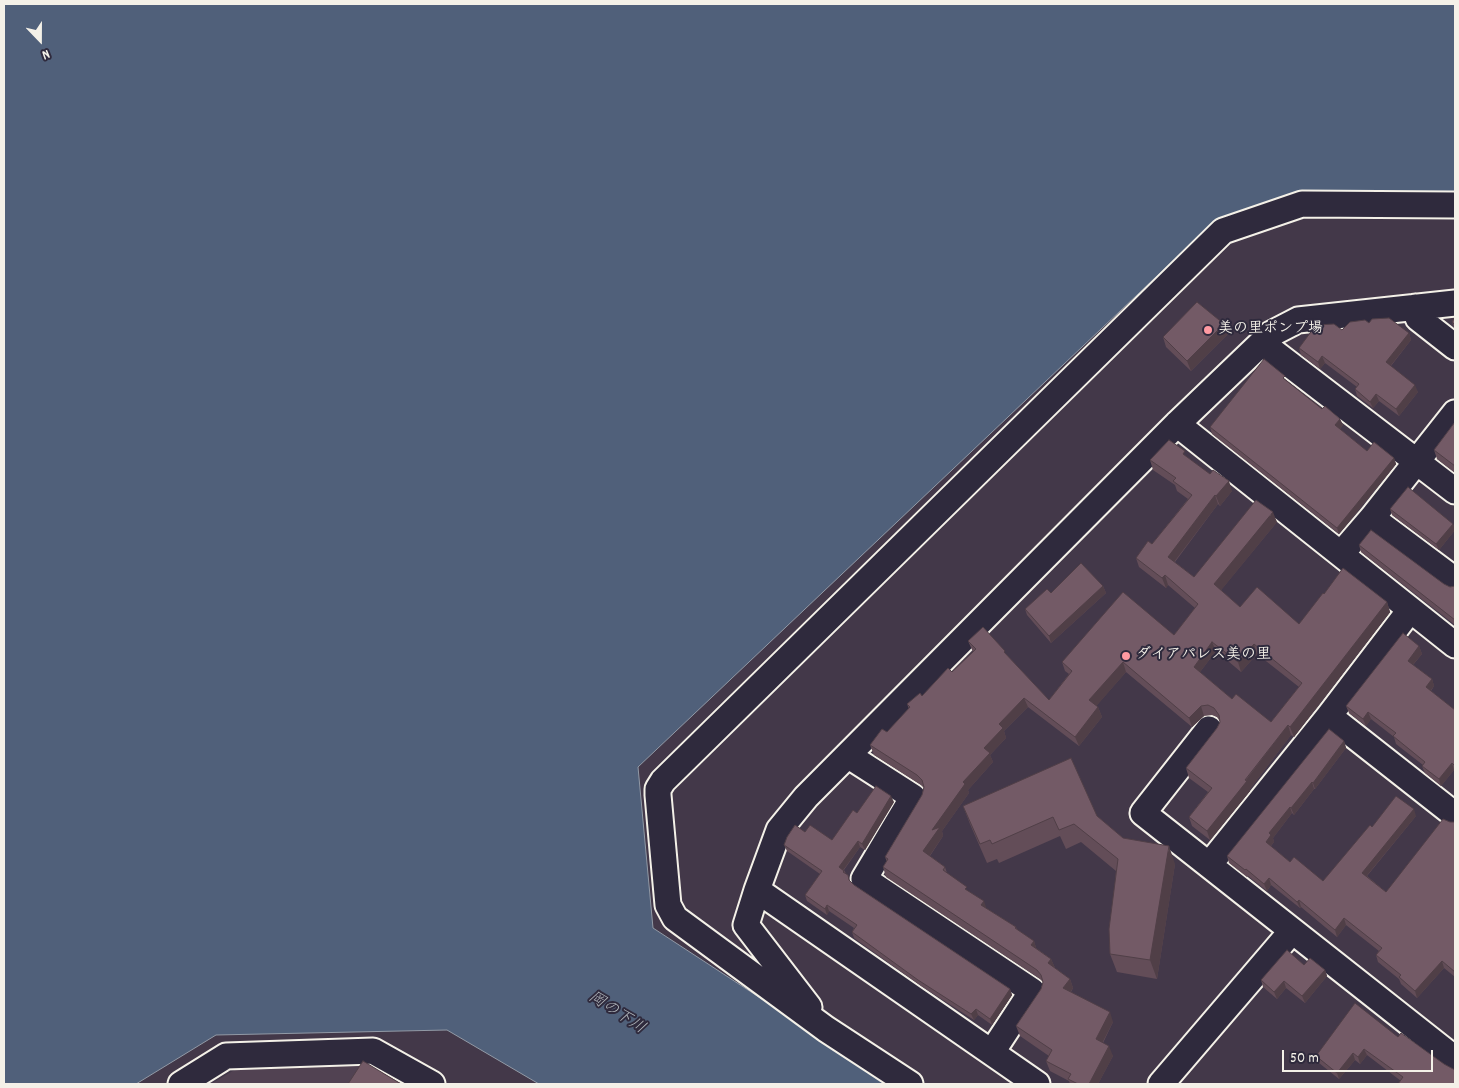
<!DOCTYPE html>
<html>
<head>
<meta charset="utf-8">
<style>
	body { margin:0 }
	#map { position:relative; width:1459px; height:1088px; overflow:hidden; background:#433849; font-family:Dekko,sans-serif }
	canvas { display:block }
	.frame { position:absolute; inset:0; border:5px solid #f4f1e8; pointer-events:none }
	.north { position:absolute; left:15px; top:15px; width:50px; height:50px; -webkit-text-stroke:4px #2f2a3d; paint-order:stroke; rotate:158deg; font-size:14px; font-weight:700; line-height:20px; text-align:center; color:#f4f1e8 }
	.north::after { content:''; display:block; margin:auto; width:18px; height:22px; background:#f4f1e8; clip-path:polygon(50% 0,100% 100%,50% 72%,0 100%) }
	.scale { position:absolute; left:1282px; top:1050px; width:151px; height:22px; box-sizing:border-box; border:2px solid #f4f1e8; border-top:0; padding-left:6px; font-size:15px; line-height:18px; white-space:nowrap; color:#f4f1e8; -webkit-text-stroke:4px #2f2a3d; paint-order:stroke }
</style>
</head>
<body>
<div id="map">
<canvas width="1459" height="1088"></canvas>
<div class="frame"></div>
<div class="north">N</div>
<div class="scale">50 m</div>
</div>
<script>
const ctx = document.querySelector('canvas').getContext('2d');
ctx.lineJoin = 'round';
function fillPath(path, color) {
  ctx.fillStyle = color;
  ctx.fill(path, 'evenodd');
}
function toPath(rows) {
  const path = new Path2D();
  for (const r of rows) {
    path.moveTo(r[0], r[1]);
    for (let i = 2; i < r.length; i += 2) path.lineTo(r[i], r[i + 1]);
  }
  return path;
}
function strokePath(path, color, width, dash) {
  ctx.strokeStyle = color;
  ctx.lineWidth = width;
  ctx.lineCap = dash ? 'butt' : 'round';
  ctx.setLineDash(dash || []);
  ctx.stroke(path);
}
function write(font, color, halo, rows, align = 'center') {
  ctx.font = font + ' Dekko,"Klee One",sans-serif';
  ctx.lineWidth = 4;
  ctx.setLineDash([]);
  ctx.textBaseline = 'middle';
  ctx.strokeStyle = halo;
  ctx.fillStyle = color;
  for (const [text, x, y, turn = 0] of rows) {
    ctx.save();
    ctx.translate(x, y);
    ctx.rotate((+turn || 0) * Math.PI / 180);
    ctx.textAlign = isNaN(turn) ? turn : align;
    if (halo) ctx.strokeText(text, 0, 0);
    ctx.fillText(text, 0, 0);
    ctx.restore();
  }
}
const built = toPath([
	[369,1063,404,1084,211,1084,236,1069]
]);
const water = toPath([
	[4,4,1455,4,1455,193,1271,204,1212,224,638,767,653,928,892,1084,539,1084,447,1030,216,1035,136,1084,4,1084,4,4]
]);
const minor = toPath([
	[1415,307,1418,318,1455,347],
	[1263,344,1455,491],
	[1177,424,1455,645],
	[1372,518,1455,580],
	[1341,554,1372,518,1455,413],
	[1410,610,1329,716,1209,865,1455,1059],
	[1329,716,1455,815],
	[1209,729,1143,813,1209,865],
	[849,756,913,797,864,879,1032,991,992,1052],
	[757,890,746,925,809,1007],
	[181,1084,226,1056,373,1051,432,1084],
	[910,1084,826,1029,675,918,668,905,658,795,658,789,663,781,1223,231,1302,204,1455,205],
	[1037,1084,757,890,779,830,806,797,1177,424,1271,334,1298,320,1455,303],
	[1161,1084,1292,931]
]);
const wall = toPath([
	[1455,317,1455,329,1454,328,1452,322],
	[1369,323,1409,333,1411,340,1391,366,1418,392,1399,416,1379,401,1373,408,1357,396,1355,389,1357,387,1325,363,1320,369,1301,355,1299,348,1342,330],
	[1224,324,1228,334,1191,371,1166,347,1163,337],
	[1286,380,1322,409,1340,419,1343,425,1340,429,1367,451,1394,458,1396,464,1339,534,1212,434,1210,427],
	[1455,422,1455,473,1437,459,1434,450],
	[1187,457,1232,491,1220,506,1218,504,1175,562,1194,577,1277,522,1221,590,1240,607,1299,624,1324,594,1387,602,1390,612,1294,737,1291,735,1250,789,1250,791,1210,840,1192,826,1189,817,1208,792,1189,778,1186,768,1217,728,1220,722,1219,720,1217,717,1212,715,1204,716,1192,727,1126,672,1096,706,1098,707,1102,717,1079,746,1028,707,1004,731,1006,738,990,755,993,762,968,790,969,793,942,831,943,836,930,856,945,867,947,873,986,908,1016,927,1017,930,1034,941,1036,948,1051,959,1055,968,1070,979,1073,988,1071,992,1113,1022,1103,1043,1113,1056,1098,1084,1070,1084,1069,1081,1050,1071,1046,1061,1049,1056,1020,1036,1016,1026,1041,989,1043,982,1040,979,886,877,883,867,887,862,885,857,922,795,924,788,921,785,874,755,870,745,887,732,909,709,907,704,922,696,952,672,973,652,968,641,1007,656,1049,700,1069,674,1065,671,1062,662,1174,635,1195,608,1168,585,1166,588,1139,567,1136,558,1152,544,1188,499,1177,491,1175,485,1153,470,1150,460],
	[1216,651,1241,672,1257,654,1299,687,1271,722,1232,699,1200,672],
	[1390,509,1453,524,1455,530,1439,550,1392,515],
	[1359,545,1444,584,1450,587,1455,586,1455,625,1361,552],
	[1103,586,1106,593,1051,643,1027,615,1025,609],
	[1419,646,1422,654,1413,665,1432,679,1434,686,1431,691,1455,710,1455,771,1454,770,1441,786,1425,773,1422,766,1423,765,1396,744,1394,737,1371,719,1366,726,1349,713,1346,706],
	[1344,741,1346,748,1315,789,1314,789,1294,815,1292,813,1273,838,1274,842,1271,846,1290,862,1323,881,1372,827,1416,816,1367,876,1386,892,1450,822,1455,822,1455,977,1444,968,1417,998,1401,984,1399,979,1378,962,1376,955,1379,951,1346,925,1337,937,1301,907,1300,908,1271,885,1267,891,1248,876,1247,877,1229,863,1227,856],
	[894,802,865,850,860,847,844,870,850,881,854,885,1010,989,1012,995,992,1025,978,1015,974,1020,921,986,854,938,852,932,854,928,829,911,827,915,807,901,805,895,820,874,787,851,784,845,805,832,832,840,857,813],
	[963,806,1097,816,1123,838,1175,864,1157,979,1117,972,1110,954,1116,871,1081,842,1066,849,1060,836,999,863,997,859,987,863,970,824],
	[1304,965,1325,970,1327,976,1305,1003,1286,988,1277,999,1263,987,1261,980],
	[1398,1037,1444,1064,1401,1081,1367,1055,1360,1064,1355,1060,1339,1079,1319,1063,1316,1056]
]);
const shadedWall = toPath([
	[1224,324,1228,334,1191,371,1187,361],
	[1409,333,1411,340,1388,369,1386,362],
	[1322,356,1325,363,1320,369,1318,362],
	[1415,385,1418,392,1399,416,1396,409],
	[1376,394,1379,401,1373,408,1370,402],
	[1340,419,1343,425,1337,432,1335,425],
	[1394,458,1396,464,1339,534,1337,528],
	[1229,481,1232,491,1220,506,1216,496],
	[1215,495,1218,504,1171,566,1168,557],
	[1273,512,1277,522,1218,594,1214,584],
	[1453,524,1455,530,1439,550,1436,544],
	[1165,575,1168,585,1166,588,1162,578],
	[1103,586,1106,593,1051,643,1049,636],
	[1387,602,1390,612,1294,737,1290,727],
	[1212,642,1216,651,1197,676,1194,667],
	[1254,644,1257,654,1241,672,1238,662],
	[1419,646,1422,654,1410,668,1408,661],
	[1123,662,1126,672,1093,710,1089,700],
	[1432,679,1434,686,1428,694,1426,687],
	[1024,698,1028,707,1004,731,1006,738,990,755,993,762,968,790,969,793,942,831,943,836,926,861,923,851,932,830,999,724],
	[1201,706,1204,716,1192,727,1189,718],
	[1098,707,1102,717,1079,746,1075,737],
	[1368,712,1371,719,1366,726,1363,719],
	[1288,725,1291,735,1250,789,1250,791,1210,840,1207,831],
	[1344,741,1346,748,1315,789,1313,783],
	[1452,763,1454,770,1441,786,1439,779],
	[1312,782,1314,789,1294,815,1291,808],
	[891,796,894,802,865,850,862,844],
	[1290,807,1292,813,1273,838,1274,842,1269,848,1266,842,1269,833],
	[1414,809,1416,816,1364,879,1362,873],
	[858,841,860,847,841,873,839,867],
	[1169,846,1175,864,1157,979,1150,960],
	[1269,878,1271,885,1267,891,1264,884],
	[1299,900,1301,907,1300,908,1297,902],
	[984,901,987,910,981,905],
	[827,905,829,911,827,915,825,909],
	[1344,918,1346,925,1337,937,1335,930],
	[1034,941,1037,951,1031,945],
	[1051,959,1055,968,1048,963],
	[1442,961,1444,968,1417,998,1415,991],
	[1325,970,1327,976,1305,1003,1302,996],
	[1070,979,1073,988,1066,998,1063,988],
	[1284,981,1286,988,1277,999,1274,992],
	[1010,989,1012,995,992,1025,990,1019],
	[976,1009,978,1015,974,1020,971,1014],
	[1110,1012,1113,1022,1099,1049,1096,1039],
	[1109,1046,1113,1056,1098,1084,1089,1084],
	[1364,1049,1367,1055,1360,1064,1358,1057],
	[1353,1053,1355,1060,1339,1079,1337,1073]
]);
const building = toPath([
	[1197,302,1224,324,1187,361,1163,337,1197,302],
	[1455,317,1455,325,1452,322,1455,317],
	[1389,318,1409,333,1386,362,1415,385,1396,409,1376,394,1370,402,1355,389,1359,384,1322,356,1318,362,1299,348,1316,325,1334,324,1342,330,1350,322,1365,320,1369,323,1372,319,1389,318],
	[1264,359,1285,376,1283,378,1322,409,1325,406,1340,419,1335,425,1367,451,1374,442,1394,458,1337,528,1210,427,1264,359],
	[1455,422,1455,466,1434,450,1455,422],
	[1169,440,1185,451,1183,454,1210,474,1213,470,1229,481,1216,496,1215,495,1168,557,1194,577,1256,500,1273,512,1214,584,1240,607,1257,587,1299,624,1323,593,1324,594,1343,568,1387,602,1290,727,1288,725,1245,780,1247,781,1207,831,1189,817,1212,788,1186,768,1217,728,1220,722,1219,715,1214,708,1208,705,1201,706,1189,718,1123,662,1089,700,1098,707,1075,737,1024,698,999,724,1003,728,984,748,990,753,963,782,965,784,932,830,940,827,923,851,945,867,943,870,967,887,965,889,984,901,981,905,1016,927,1015,928,1034,941,1031,945,1051,959,1048,963,1070,979,1063,988,1110,1012,1096,1039,1109,1046,1089,1084,1078,1084,1068,1079,1071,1074,1046,1061,1052,1050,1016,1026,1041,989,1043,982,1041,975,1037,970,883,867,888,859,885,857,922,795,924,787,922,780,917,775,870,745,882,729,887,732,910,707,907,704,920,693,922,696,948,668,952,672,976,649,968,641,983,627,1005,651,1004,652,1049,700,1072,671,1062,662,1123,592,1174,635,1198,604,1165,575,1162,578,1136,558,1148,541,1152,544,1192,495,1173,481,1176,478,1150,460,1169,440],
	[1212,642,1238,662,1254,644,1302,683,1271,722,1236,694,1232,699,1194,667,1212,642],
	[1408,487,1453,524,1436,544,1390,509,1408,487],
	[1371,530,1444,584,1450,587,1455,586,1455,620,1359,545,1371,530],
	[1081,563,1103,586,1049,636,1025,609,1047,589,1051,593,1081,563],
	[1403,633,1419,646,1408,661,1432,679,1426,687,1455,710,1455,766,1452,763,1439,779,1422,766,1425,762,1393,736,1396,733,1368,712,1363,719,1346,706,1403,633],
	[1329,729,1344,741,1313,783,1312,782,1291,808,1290,807,1269,833,1271,835,1266,842,1290,862,1294,857,1323,881,1370,825,1372,827,1396,796,1414,809,1362,873,1386,892,1443,819,1450,822,1455,822,1455,972,1442,961,1415,991,1399,977,1401,975,1376,955,1382,948,1344,918,1335,930,1299,900,1297,902,1269,878,1264,884,1246,869,1245,870,1227,856,1329,729],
	[1071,758,1097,816,1123,838,1169,846,1150,960,1110,954,1109,929,1118,859,1074,824,1059,830,1053,817,992,844,990,840,980,844,963,806,1071,758],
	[876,786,891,796,862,844,858,841,839,867,844,871,843,872,848,875,849,880,854,885,1010,989,990,1019,976,1009,971,1014,918,980,852,932,857,925,827,905,825,909,805,895,822,871,784,845,787,837,795,825,805,832,810,825,832,840,853,810,857,813,876,786],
	[1287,950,1304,965,1310,958,1325,970,1302,996,1284,981,1274,992,1261,980,1287,950],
	[1355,1003,1398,1037,1401,1033,1444,1064,1455,1070,1455,1084,1398,1084,1403,1077,1364,1049,1358,1057,1353,1053,1337,1073,1316,1056,1355,1003],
	[363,1061,401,1084,348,1084,363,1061]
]);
const markers = [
	[1208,330,5,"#ff9aa2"],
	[1126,656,5,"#ff9aa2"]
];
const poiNames = [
	["美の里ポンプ場",1218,330],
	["ダイアパレス美の里",1136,656]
];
const waterNames = [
	["岡の下川",616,1014,33]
];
fillPath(built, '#514252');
fillPath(water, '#50607a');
strokePath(water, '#929aa6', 1);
strokePath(minor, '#f4f1e8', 29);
strokePath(minor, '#2f2a3d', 25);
fillPath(wall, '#634d58');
fillPath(shadedWall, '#503f47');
fillPath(building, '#735a66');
strokePath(building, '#503f47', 1);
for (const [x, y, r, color] of markers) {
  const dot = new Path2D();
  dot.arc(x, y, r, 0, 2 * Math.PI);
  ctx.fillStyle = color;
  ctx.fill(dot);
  strokePath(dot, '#2f2a3d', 2);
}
write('bold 15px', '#f4f1e8', '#2f2a3d', poiNames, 'left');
write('italic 16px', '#b2b7bc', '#2f2a3d', waterNames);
</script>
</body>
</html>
